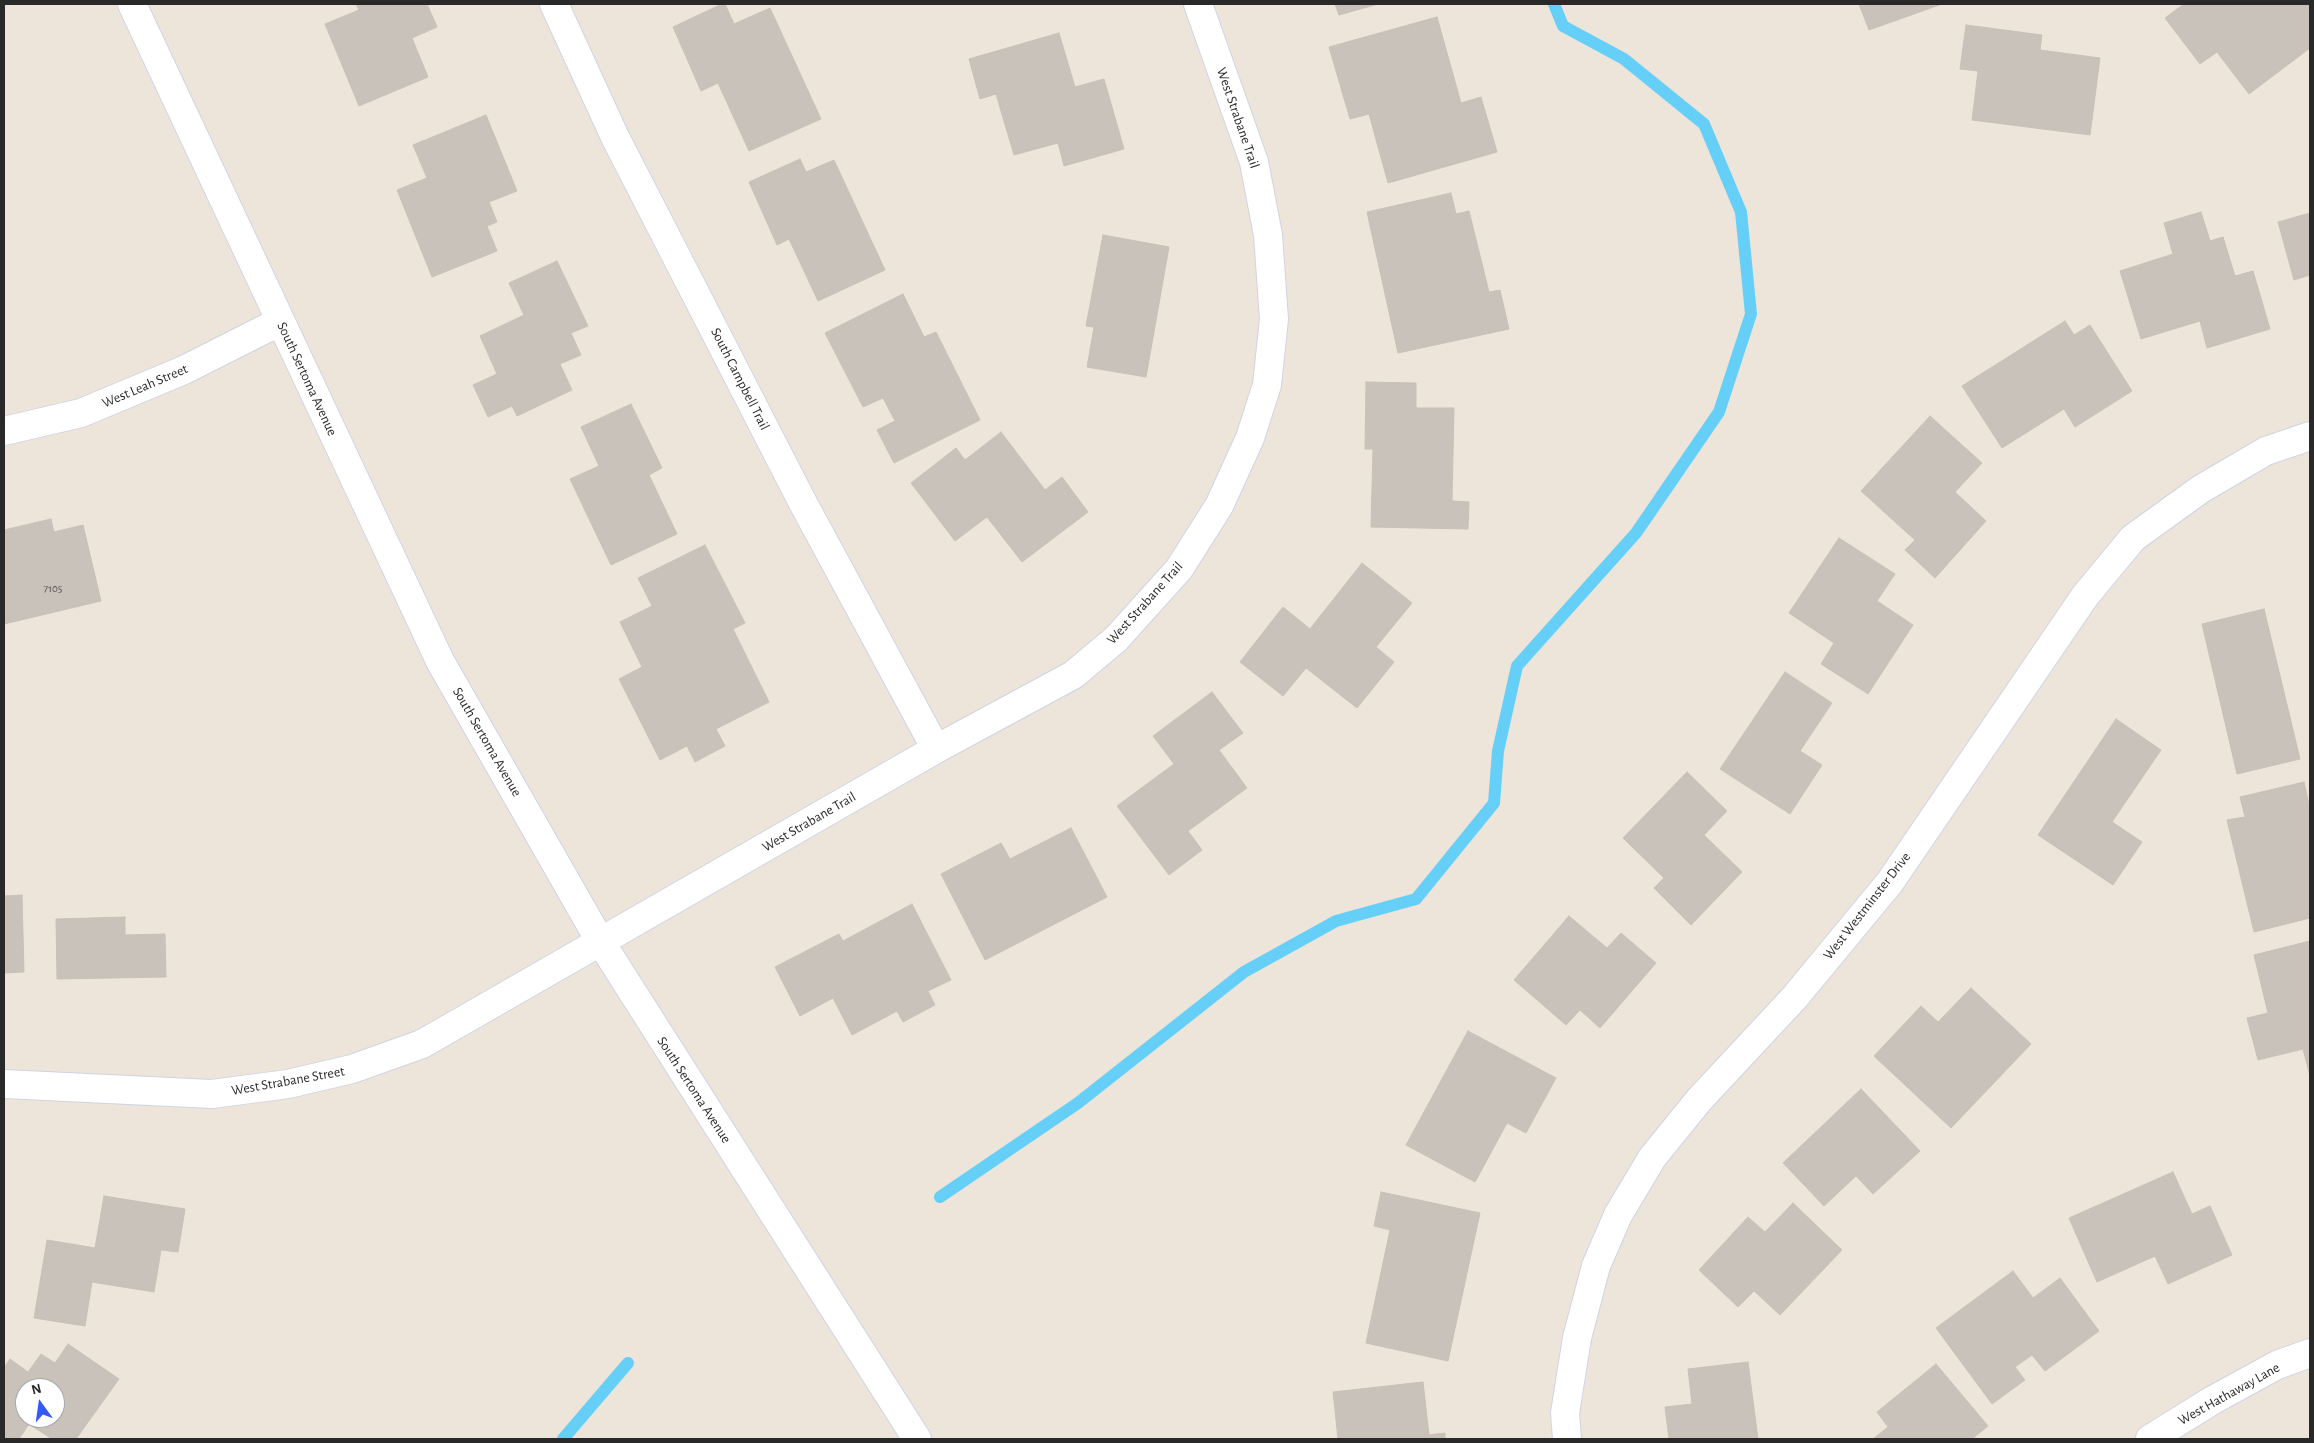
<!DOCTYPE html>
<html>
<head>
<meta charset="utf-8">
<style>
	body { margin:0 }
	#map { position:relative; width:2314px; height:1443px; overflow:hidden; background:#ede5da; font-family:"Alegreya Sans",sans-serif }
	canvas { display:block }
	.frame { position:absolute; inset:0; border:5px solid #292929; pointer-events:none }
	.north { position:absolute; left:15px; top:1378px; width:50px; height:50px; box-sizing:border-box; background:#fff; border:1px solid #a9a9a9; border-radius:50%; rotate:346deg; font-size:14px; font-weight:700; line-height:20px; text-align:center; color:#292929 }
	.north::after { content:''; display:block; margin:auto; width:18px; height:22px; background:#3559ff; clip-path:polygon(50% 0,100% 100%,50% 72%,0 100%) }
</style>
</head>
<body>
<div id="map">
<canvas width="2314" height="1443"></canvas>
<div class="frame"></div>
<div class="north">N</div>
</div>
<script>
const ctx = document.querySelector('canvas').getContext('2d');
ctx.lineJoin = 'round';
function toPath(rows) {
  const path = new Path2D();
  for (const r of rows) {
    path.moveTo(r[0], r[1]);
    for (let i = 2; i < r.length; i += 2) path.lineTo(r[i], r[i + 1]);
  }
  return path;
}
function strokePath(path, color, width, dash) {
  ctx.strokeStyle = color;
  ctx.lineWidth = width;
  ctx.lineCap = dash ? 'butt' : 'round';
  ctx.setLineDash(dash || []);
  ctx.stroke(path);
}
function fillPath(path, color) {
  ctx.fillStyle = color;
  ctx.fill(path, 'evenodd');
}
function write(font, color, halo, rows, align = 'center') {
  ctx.font = font + ' "Alegreya Sans",sans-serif';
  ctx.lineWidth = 5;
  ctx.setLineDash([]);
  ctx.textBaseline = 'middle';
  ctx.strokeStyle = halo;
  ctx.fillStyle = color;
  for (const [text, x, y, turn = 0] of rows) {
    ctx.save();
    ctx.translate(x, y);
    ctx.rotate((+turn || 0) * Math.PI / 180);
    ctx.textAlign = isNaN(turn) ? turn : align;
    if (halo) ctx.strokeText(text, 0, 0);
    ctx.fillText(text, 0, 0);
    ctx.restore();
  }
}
const stream = toPath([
	[940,1197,1078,1103,1244,972,1336,921,1416,899,1494,803,1498,751,1517,666,1636,533,1719,412,1751,314,1741,212,1704,124,1624,59,1563,26,1554,4],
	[563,1439,628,1363]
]);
const building = toPath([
	[356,4,427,4,437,27,412,38,428,77,359,106,325,24,359,10,356,4],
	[722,4,725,4,734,24,770,8,821,119,749,151,718,83,701,91,673,27,722,4],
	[1335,4,1378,4,1339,15,1335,4],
	[1859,4,1942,4,1869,30,1859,4],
	[2184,4,2310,4,2310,48,2249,94,2217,52,2200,64,2165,18,2184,4],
	[1437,17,1461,103,1481,97,1497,152,1388,183,1369,114,1350,119,1329,47,1437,17],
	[1966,25,2042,35,2040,50,2100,58,2090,135,1972,120,1978,71,1960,69,1966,25],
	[1059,33,1075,87,1104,79,1124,149,1064,166,1058,143,1014,155,996,94,980,99,969,59,1059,33],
	[486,115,517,191,489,202,497,222,487,226,497,251,432,277,397,190,427,178,413,145,486,115],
	[800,159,806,172,834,160,885,270,818,301,789,239,777,245,749,182,800,159],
	[1451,193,1456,214,1469,211,1489,292,1500,290,1509,329,1398,353,1367,212,1451,193],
	[2201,212,2210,241,2223,237,2235,276,2253,271,2270,329,2207,348,2200,321,2141,339,2120,271,2173,254,2164,223,2201,212],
	[2310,213,2310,275,2294,280,2278,222,2310,213],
	[1103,235,1169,247,1146,377,1087,367,1094,327,1086,326,1103,235],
	[557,261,588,326,571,333,581,355,560,364,572,390,517,416,512,406,488,417,473,385,497,374,480,336,524,315,509,283,557,261],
	[903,294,924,337,936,332,980,420,894,463,877,430,895,421,883,398,863,407,825,333,903,294],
	[2065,321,2074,335,2090,325,2132,391,2075,427,2064,409,2002,448,1962,386,2065,321],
	[1366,382,1416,383,1416,408,1454,408,1452,501,1469,502,1468,529,1371,527,1373,449,1365,449,1366,382],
	[631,404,662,468,649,475,677,534,611,565,570,479,599,466,581,427,631,404],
	[1930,416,1982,463,1955,492,1986,521,1935,578,1905,550,1915,540,1861,491,1930,416],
	[1001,432,1045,490,1062,477,1088,512,1022,562,987,517,955,541,911,483,956,448,965,460,1001,432],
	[51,519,54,532,83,525,101,601,4,624,4,530,51,519],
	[1839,538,1895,574,1877,601,1913,625,1868,694,1821,664,1834,643,1789,613,1839,538],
	[705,545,745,623,733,629,769,702,716,729,725,746,695,762,687,746,660,760,619,679,642,667,620,622,652,606,638,578,705,545],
	[1362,563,1412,603,1376,647,1394,662,1357,708,1306,668,1283,696,1240,662,1283,607,1310,629,1362,563],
	[2264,609,2300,759,2237,774,2202,624,2264,609],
	[1785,672,1832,703,1800,751,1822,765,1790,814,1720,769,1785,672],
	[1212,692,1243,733,1219,750,1247,788,1188,831,1202,850,1169,875,1117,806,1174,764,1153,736,1212,692],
	[2116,719,2161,750,2112,822,2142,842,2113,885,2038,835,2116,719],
	[1687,772,1727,811,1704,835,1742,872,1691,925,1654,888,1664,878,1623,838,1687,772],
	[2304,782,2310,809,2310,918,2254,932,2227,820,2245,817,2240,797,2304,782],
	[1071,828,1107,897,985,960,941,874,1001,843,1010,859,1071,828],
	[22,895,24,972,4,973,4,896,22,895],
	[912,904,951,980,928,991,935,1005,903,1022,897,1011,852,1035,833,998,800,1016,775,967,839,934,843,941,912,904],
	[1569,916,1607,948,1621,933,1656,963,1600,1028,1580,1010,1566,1025,1514,980,1569,916],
	[125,917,125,935,165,934,166,977,57,979,56,919,125,917],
	[2310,941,2310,1076,2303,1049,2258,1060,2247,1018,2268,1013,2254,955,2310,941],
	[1971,988,2031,1044,1951,1128,1874,1056,1921,1006,1938,1022,1971,988],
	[1468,1031,1556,1078,1526,1133,1507,1123,1475,1182,1406,1145,1468,1031],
	[1861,1089,1920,1151,1873,1194,1856,1176,1824,1206,1783,1163,1861,1089],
	[2173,1172,2192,1214,2210,1206,2232,1255,2168,1284,2155,1256,2097,1282,2069,1218,2173,1172],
	[1381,1192,1480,1213,1448,1361,1366,1343,1390,1230,1374,1226,1381,1192],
	[104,1196,185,1209,178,1252,161,1250,154,1292,92,1282,85,1326,34,1318,47,1240,95,1248,104,1196],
	[1793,1203,1842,1250,1780,1315,1754,1291,1738,1307,1699,1270,1748,1217,1765,1232,1793,1203],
	[2013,1271,2033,1298,2060,1278,2099,1331,2045,1371,2032,1355,2015,1367,2025,1380,1992,1404,1936,1328,2013,1271],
	[68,1344,119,1379,76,1439,52,1439,29,1424,19,1439,4,1439,4,1368,10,1359,28,1372,41,1354,55,1363,68,1344],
	[25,1388,55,1388,55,1418,25,1418,25,1388],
	[1748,1362,1758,1439,1669,1439,1665,1407,1692,1404,1688,1369,1748,1362],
	[1936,1364,1988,1426,1972,1439,1873,1439,1888,1427,1877,1412,1936,1364],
	[1423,1382,1429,1435,1445,1433,1445,1439,1338,1439,1333,1392,1423,1382]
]);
const street = toPath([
	[554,4,615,137,803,503,936,749],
	[4,431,81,413,184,370,279,322],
	[4,1084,212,1094,288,1084,352,1069,422,1044,936,749,1073,675,1116,639,1179,569,1219,506,1250,438,1267,385,1274,319,1268,235,1254,162,1198,4],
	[1567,1439,1565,1413,1577,1338,1596,1266,1618,1215,1652,1158,1699,1100,1795,997,1890,882,2085,596,2133,538,2201,489,2266,451,2310,436],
	[2150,1439,2213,1400,2277,1365,2310,1353]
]);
const secondary = toPath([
	[132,4,440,661,600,941,917,1439]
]);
const numberNames = [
	["7105",53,589]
];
const streetNames = [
	["West Strabane Trail",1238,118,71],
	["South Sertoma Avenue",307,379,65],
	["South Campbell Trail",740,379,63],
	["West Leah Street",145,386,-23],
	["West Strabane Trail",1145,603,-48],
	["South Sertoma Avenue",487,742,60],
	["West Strabane Trail",809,822,-30],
	["West Westminster Drive",1867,906,-52],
	["West Strabane Street",288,1081,-10],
	["South Sertoma Avenue",694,1090,57],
	["West Hathaway Lane",2229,1394,-29]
];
strokePath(stream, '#65cff7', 12);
fillPath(building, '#c8c2ba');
strokePath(building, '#c8c1b4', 1);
strokePath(street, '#cfd3e4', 30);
strokePath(secondary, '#cfd3e4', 30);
strokePath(street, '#fff', 28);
strokePath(secondary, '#fff', 28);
write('11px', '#514f4d', null, numberNames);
write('14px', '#292929', '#fff', streetNames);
</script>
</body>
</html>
